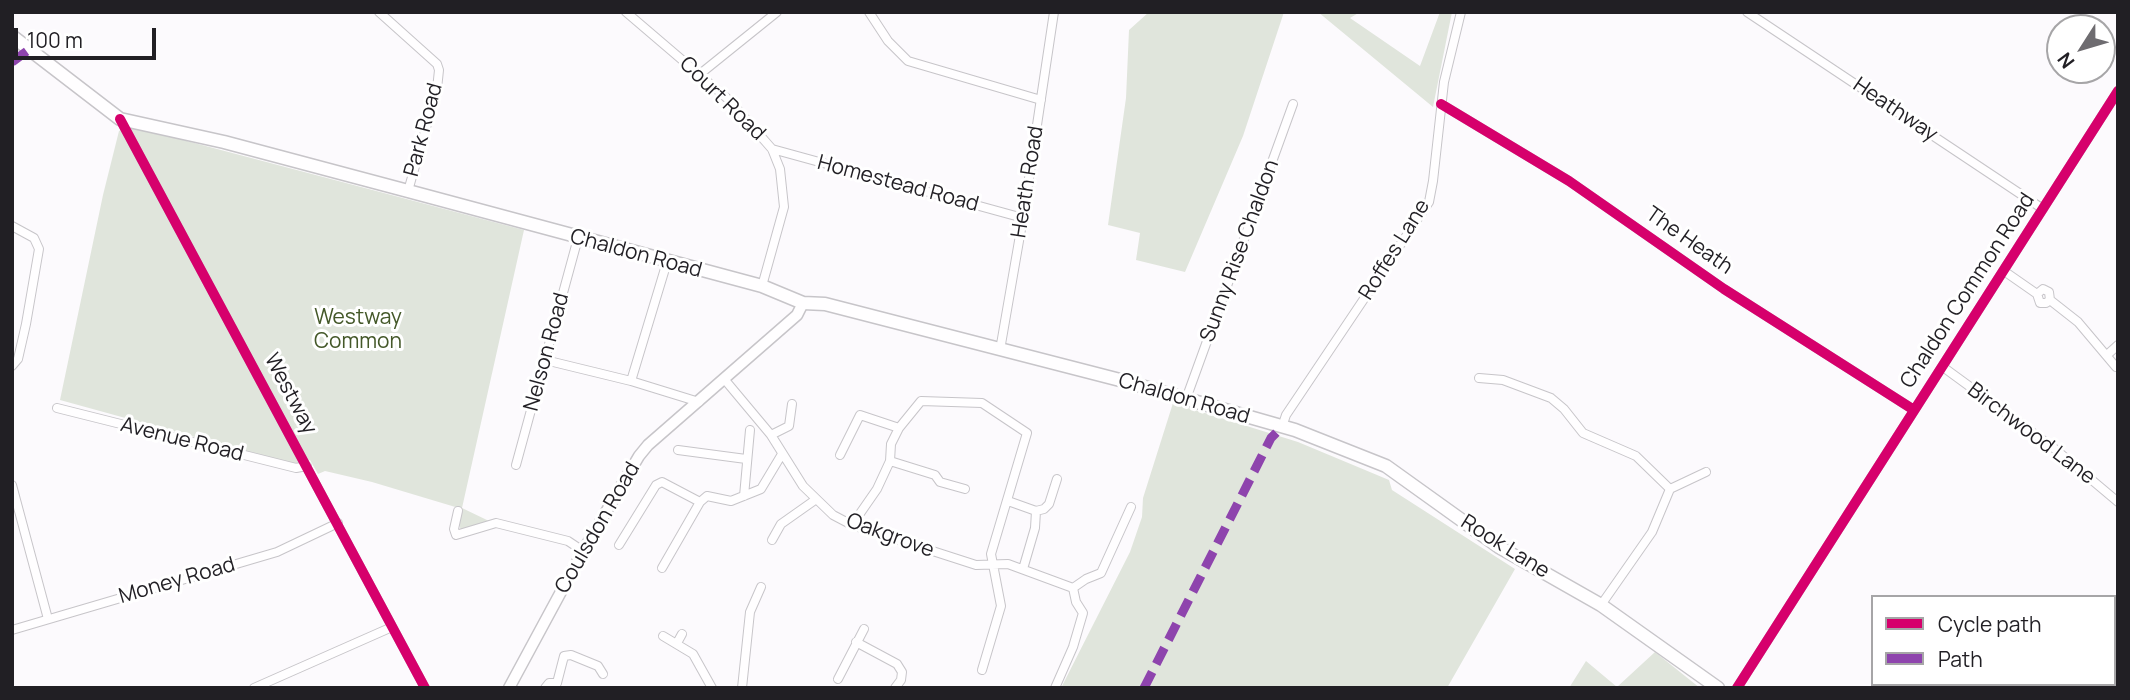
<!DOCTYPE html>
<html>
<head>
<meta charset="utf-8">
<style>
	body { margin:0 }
	#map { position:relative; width:2130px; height:700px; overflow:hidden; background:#fcfafd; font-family:Manrope,sans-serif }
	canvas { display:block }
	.frame { position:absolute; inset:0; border:14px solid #211f24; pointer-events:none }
	.legend { position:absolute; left:1871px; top:595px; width:245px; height:91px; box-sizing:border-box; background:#fff; border:2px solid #a6a5a7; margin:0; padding:9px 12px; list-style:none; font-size:21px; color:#211f24 }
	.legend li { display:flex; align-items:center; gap:14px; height:35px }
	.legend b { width:35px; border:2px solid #a6a5a7 }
	.north { position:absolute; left:2046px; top:14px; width:70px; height:70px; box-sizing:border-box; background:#fff; border:2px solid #a6a5a7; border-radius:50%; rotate:233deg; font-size:19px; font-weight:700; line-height:28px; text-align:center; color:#211f24 }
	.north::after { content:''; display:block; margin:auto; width:24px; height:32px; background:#6e6c70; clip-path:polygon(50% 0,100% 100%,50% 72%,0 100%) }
	.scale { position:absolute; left:14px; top:28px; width:142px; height:32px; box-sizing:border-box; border:4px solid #211f24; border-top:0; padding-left:9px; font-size:21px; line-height:24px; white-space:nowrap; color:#211f24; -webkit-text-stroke:5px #fff; paint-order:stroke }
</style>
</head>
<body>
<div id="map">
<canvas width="2130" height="700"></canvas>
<div class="frame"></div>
<ul class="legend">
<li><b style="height:9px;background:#d6006c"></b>Cycle path</li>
<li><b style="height:9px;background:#8e44ad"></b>Path</li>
</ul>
<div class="north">N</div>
<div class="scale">100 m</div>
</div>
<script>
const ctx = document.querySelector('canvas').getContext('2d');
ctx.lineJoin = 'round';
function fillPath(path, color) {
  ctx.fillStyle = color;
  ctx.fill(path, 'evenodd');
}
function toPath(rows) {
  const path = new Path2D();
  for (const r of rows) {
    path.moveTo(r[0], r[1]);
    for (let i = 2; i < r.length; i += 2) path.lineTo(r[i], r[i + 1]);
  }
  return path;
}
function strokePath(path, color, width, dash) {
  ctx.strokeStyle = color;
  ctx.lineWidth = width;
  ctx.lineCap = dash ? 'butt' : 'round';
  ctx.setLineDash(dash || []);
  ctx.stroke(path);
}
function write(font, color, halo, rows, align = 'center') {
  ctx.font = font + ' Manrope,sans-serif';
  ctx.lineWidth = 6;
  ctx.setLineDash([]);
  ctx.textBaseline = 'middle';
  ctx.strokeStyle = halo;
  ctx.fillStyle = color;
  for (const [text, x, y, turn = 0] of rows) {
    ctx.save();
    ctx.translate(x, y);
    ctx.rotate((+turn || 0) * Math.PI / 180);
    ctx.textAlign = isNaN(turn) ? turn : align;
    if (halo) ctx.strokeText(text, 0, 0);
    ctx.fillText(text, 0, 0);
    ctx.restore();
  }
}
const green = toPath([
	[1149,12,1284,12,1243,136,1185,272,1136,260,1140,233,1108,225,1126,98,1129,30],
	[1318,12,1360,12,1350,18,1420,66,1440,12,1452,12,1433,107],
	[130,126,524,230,462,508,489,521,461,530,458,522,462,509,372,482,325,471,318,474,310,460,296,465,60,400,103,195,119,131],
	[1173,403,1298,442,1389,480,1392,490,1515,569,1447,688,1061,688,1130,552,1142,517,1143,498],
	[1655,652,1700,688,1569,688,1586,661,1617,687]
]);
const minor = toPath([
	[379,12,437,64,439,70,437,89,408,191],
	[626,12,729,100,772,149,780,169,784,207,762,286],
	[869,12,888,41,908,61,1041,100],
	[1747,12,2043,209],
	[700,74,777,12],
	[1441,104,1569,181,1724,289,1914,410],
	[120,119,425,688],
	[772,149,1023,218],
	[12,226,34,238,39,249,26,324,18,359,12,366],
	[2004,271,2037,294],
	[2050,300,2046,303,2040,303,2037,294,2043,289,2049,292,2050,300,2078,322,2116,367],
	[1000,350,1023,218,1054,12],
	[2107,355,2118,345],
	[545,360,631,381,699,402],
	[1943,367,2055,449,2118,502],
	[1479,378,1503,380,1551,398,1564,409,1583,433,1636,456,1670,489,1652,532,1601,605],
	[725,380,771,435,803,486,833,515,852,525,976,565,1008,564,1073,588],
	[631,381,667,262],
	[1186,399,1293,104],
	[57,408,296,468,307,466],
	[1282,427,1286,415,1429,202,1433,181,1444,82,1461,12],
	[771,435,789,426,792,404],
	[678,450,746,459],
	[840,455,860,415,899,428],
	[890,461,935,475,940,482,965,489],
	[516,465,578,238],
	[12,485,48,619],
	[1670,489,1706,472],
	[744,496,750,430],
	[1008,501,1036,511,1044,509,1049,504,1057,479],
	[458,511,454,529,456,535,496,523,568,541,583,551],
	[852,525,877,489,890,461,891,444,899,428,921,401,982,403,1027,433,991,554,1001,606,982,670],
	[772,540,781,524,815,500],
	[619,545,656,485,662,482,700,502],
	[662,568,700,502,707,496,731,501,761,489,782,454],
	[1023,569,1035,528,1036,511],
	[12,630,277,552,338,523],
	[663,636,693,654,712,688],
	[856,642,897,664,902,672,901,680,895,688],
	[677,643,682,634],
	[838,679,864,629],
	[557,683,564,656,571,655,598,666,603,674],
	[254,688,392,627],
	[545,688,549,683,557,683],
	[742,688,750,612,761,587],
	[1055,688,1073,647,1083,613,1076,602,1073,588,1086,579,1101,573,1131,507],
	[1737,688,2118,91]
]);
const tertiary = toPath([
	[509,688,583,551,639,456,648,445,797,315,803,303]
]);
const secondary = toPath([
	[12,36,120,119,224,142,408,191,762,286,803,303,825,304,1120,380,1295,430,1386,466,1499,547,1601,605,1718,688]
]);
const quiet = toPath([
	[12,62,30,49],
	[1144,688,1271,438,1282,427]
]);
const cycleway = toPath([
	[1441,104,1569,181,1724,289,1914,410],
	[120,119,425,688],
	[1737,688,2118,91]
]);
const streetNames = [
	["Court Road",722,99,44],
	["Heathway",1895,110,34],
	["Park Road",424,130,-75],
	["Heath Road",1028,182,-81],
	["Homestead Road",898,184,15],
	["The Heath",1689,241,35],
	["Roffes Lane",1395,250,-58],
	["Sunny Rise Chaldon",1240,251,-70],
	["Chaldon Road",636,254,15],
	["Chaldon Common Road",1968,291,-57],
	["Nelson Road",547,352,-75],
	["Westway",290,394,62],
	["Chaldon Road",1184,399,16],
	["Birchwood Lane",2031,434,37],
	["Avenue Road",182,440,14],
	["Coulsdon Road",598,528,-60],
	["Oakgrove",890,536,20],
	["Rook Lane",1505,547,32],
	["Money Road",177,581,-16]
];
const parkNames = [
	["Westway",358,318],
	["Common",358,342]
];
fillPath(green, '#e0e5dc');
strokePath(minor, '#c7c5c9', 10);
strokePath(tertiary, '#c7c5c9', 13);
strokePath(secondary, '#c7c5c9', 15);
strokePath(minor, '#fffeff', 8);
strokePath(tertiary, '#fffeff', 10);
strokePath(secondary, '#fffeff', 12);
strokePath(quiet, '#8e44ad', 9, [18, 9]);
strokePath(cycleway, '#d6006c', 10);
write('21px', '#211f24', '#fff', streetNames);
write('21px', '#445829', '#fff', parkNames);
</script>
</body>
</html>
